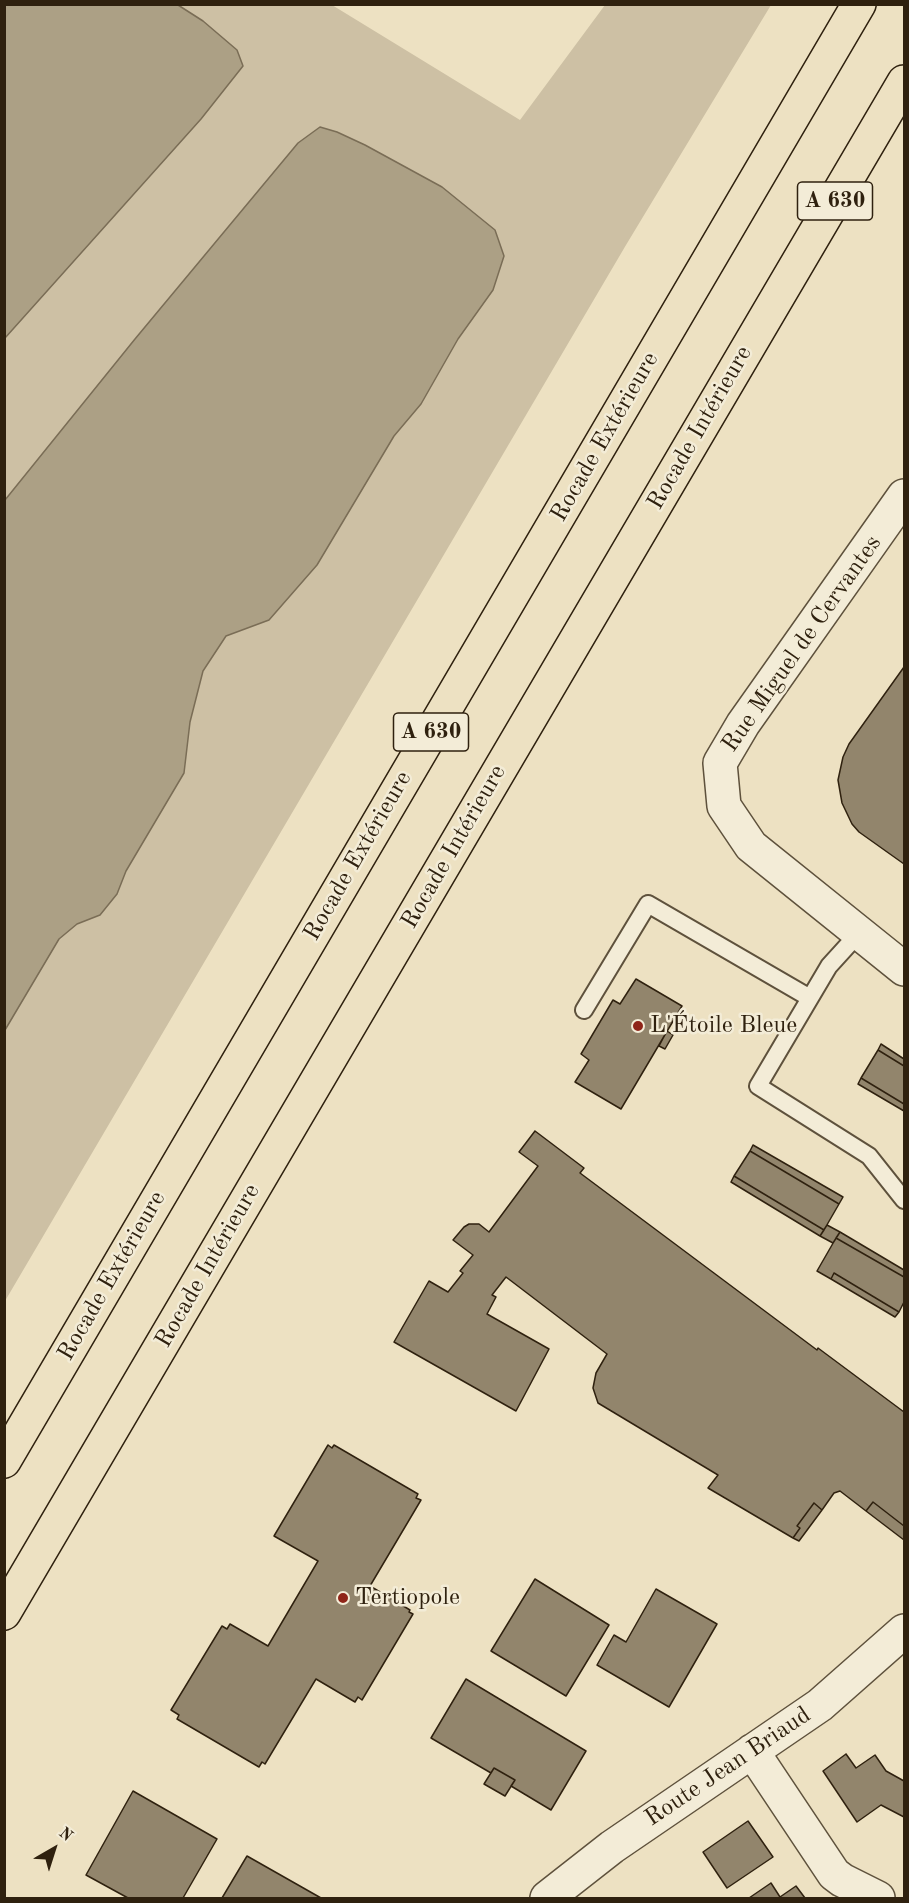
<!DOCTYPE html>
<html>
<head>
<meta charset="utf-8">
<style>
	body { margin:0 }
	#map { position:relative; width:909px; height:1903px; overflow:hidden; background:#ede1c2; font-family:"Old Standard TT",serif }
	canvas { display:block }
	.frame { position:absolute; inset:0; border:6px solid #2f210f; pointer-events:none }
	.north { position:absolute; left:24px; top:1819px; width:60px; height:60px; -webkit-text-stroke:4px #f3ecd7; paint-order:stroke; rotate:39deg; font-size:16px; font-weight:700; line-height:24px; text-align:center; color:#2f210f }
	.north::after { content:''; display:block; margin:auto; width:21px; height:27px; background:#2f210f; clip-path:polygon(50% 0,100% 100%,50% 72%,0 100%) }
</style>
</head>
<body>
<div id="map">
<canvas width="909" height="1903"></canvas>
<div class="frame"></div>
<div class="north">N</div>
</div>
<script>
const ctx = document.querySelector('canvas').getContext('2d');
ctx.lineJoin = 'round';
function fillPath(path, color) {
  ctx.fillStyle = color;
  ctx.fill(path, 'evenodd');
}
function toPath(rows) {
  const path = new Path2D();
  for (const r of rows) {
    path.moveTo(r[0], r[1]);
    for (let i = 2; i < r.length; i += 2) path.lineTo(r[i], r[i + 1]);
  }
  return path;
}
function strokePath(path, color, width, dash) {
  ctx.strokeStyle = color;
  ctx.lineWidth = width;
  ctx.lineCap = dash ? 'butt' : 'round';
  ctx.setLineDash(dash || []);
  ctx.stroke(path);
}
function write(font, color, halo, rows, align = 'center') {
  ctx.font = font + ' "Old Standard TT",serif';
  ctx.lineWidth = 5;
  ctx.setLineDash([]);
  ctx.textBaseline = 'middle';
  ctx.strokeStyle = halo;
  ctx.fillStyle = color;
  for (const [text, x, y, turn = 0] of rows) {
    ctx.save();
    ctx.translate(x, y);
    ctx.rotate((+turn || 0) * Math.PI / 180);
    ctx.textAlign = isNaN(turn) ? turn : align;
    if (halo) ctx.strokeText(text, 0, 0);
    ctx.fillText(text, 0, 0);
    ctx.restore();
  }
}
const green = toPath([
	[5,5,332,5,520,120,605,5,771,5,626,245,5,1301]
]);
const water = toPath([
	[5,4,178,5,203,21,237,50,243,66,201,119,5,338,5,4],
	[320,127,337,132,365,145,442,187,495,230,504,256,493,290,458,339,421,404,394,436,317,565,269,620,226,636,203,671,190,722,184,773,126,871,117,894,100,915,77,924,59,939,5,1030,5,500,135,339,298,143,320,127]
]);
const building = toPath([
	[904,667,904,864,859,832,852,824,842,803,838,780,843,757,849,744,904,667],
	[636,979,682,1006,621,1109,575,1082,589,1060,581,1054,613,1000,620,1004,636,979],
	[667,1031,673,1035,665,1049,659,1046,667,1031],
	[881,1044,904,1059,904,1066,878,1050,881,1044],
	[878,1050,904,1066,904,1104,861,1078,878,1050],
	[861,1078,904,1104,904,1111,858,1084,861,1078],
	[535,1131,584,1168,580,1173,817,1350,818,1348,904,1412,904,1526,873,1502,866,1511,840,1491,834,1493,822,1510,814,1503,797,1526,800,1528,793,1538,708,1488,718,1475,598,1403,593,1388,596,1373,607,1354,506,1277,492,1295,496,1297,487,1314,549,1349,516,1411,394,1342,429,1281,448,1292,463,1273,460,1271,473,1255,453,1240,464,1227,469,1224,479,1224,489,1232,538,1166,519,1152,535,1131],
	[753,1145,843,1197,839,1204,750,1151,753,1145],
	[750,1151,839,1204,824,1230,734,1176,750,1151],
	[734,1176,824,1230,820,1236,731,1182,734,1176],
	[827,1225,840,1232,833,1243,820,1236,827,1225],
	[840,1232,904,1270,904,1277,836,1238,840,1232],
	[836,1238,904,1277,904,1302,899,1312,834,1273,831,1279,817,1271,836,1238],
	[834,1273,899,1312,895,1317,831,1279,834,1273],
	[328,1445,332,1448,334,1445,418,1494,416,1498,421,1500,370,1586,410,1610,409,1612,413,1614,362,1700,358,1697,355,1702,316,1679,265,1764,262,1762,259,1767,177,1719,179,1715,171,1710,222,1626,227,1629,230,1624,268,1646,318,1561,274,1536,328,1445],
	[873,1502,904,1526,904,1540,866,1511,873,1502],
	[814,1503,822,1510,799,1541,793,1538,800,1528,797,1526,814,1503],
	[535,1579,609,1625,566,1696,491,1651,535,1579],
	[656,1589,717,1624,669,1707,597,1665,614,1635,626,1642,656,1589],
	[466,1679,586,1751,551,1810,511,1786,515,1780,494,1768,491,1773,431,1738,466,1679],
	[846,1754,856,1768,875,1755,886,1771,904,1781,904,1817,881,1805,857,1822,823,1771,846,1754],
	[494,1768,515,1780,505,1796,484,1784,494,1768],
	[133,1791,217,1839,183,1898,128,1898,86,1875,133,1791],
	[748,1821,773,1857,727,1888,703,1852,748,1821],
	[247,1856,321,1898,222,1898,247,1856],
	[771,1883,780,1897,796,1886,805,1898,749,1898,771,1883]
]);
const service = toPath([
	[859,933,829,966,758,1086,869,1156,904,1200],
	[584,1010,648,904,810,998]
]);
const minor = toPath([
	[904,496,743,724,720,763,724,806,751,846,904,969],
	[752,1751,834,1874,842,1880,878,1898],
	[547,1898,612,1847,820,1705,904,1631]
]);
const motorway = toPath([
	[4,1461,859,4],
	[4,1613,904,82]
]);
const markers = [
	[638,1026,6,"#8f2418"],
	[343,1598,6,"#8f2418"]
];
const shields = [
	[835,201,75],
	[431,732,75]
];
const shieldNames = [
	["A 630",835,201],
	["A 630",431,732]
];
const streetNames = [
	["Rocade Intérieure",700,428,-60],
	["Rocade Extérieure",605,437,-60],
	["Rue Miguel de Cervantes",802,644,-55],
	["Rocade Intérieure",454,847,-60],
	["Rocade Extérieure",358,856,-60],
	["Rocade Intérieure",208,1266,-60],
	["Rocade Extérieure",112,1276,-60],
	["Route Jean Briaud",728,1767,-34]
];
const poiNames = [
	["L'Étoile Bleue",650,1026],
	["Tertiopole",355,1598]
];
fillPath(green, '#cdc0a4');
fillPath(water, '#aca085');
strokePath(water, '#7a6d56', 1.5);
fillPath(building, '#92856c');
strokePath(building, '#2f210f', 1.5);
strokePath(service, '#5e513c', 20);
strokePath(minor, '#5e513c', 36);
strokePath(motorway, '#2f210f', 36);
strokePath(service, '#f3ecd7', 16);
strokePath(minor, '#f3ecd7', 33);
strokePath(motorway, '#ede1c2', 33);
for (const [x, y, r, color] of markers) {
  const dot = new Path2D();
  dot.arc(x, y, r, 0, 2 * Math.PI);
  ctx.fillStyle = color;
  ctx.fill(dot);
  strokePath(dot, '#f3ecd7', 2);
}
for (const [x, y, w] of shields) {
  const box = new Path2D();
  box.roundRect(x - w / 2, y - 19, w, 38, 4.5);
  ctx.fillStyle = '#f3ecd7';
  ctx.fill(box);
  strokePath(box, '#2f210f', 1.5);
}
write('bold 22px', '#2f210f', null, shieldNames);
write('24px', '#2f210f', '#f3ecd7', streetNames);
write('24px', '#2f210f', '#f3ecd7', poiNames, 'left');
</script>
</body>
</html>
